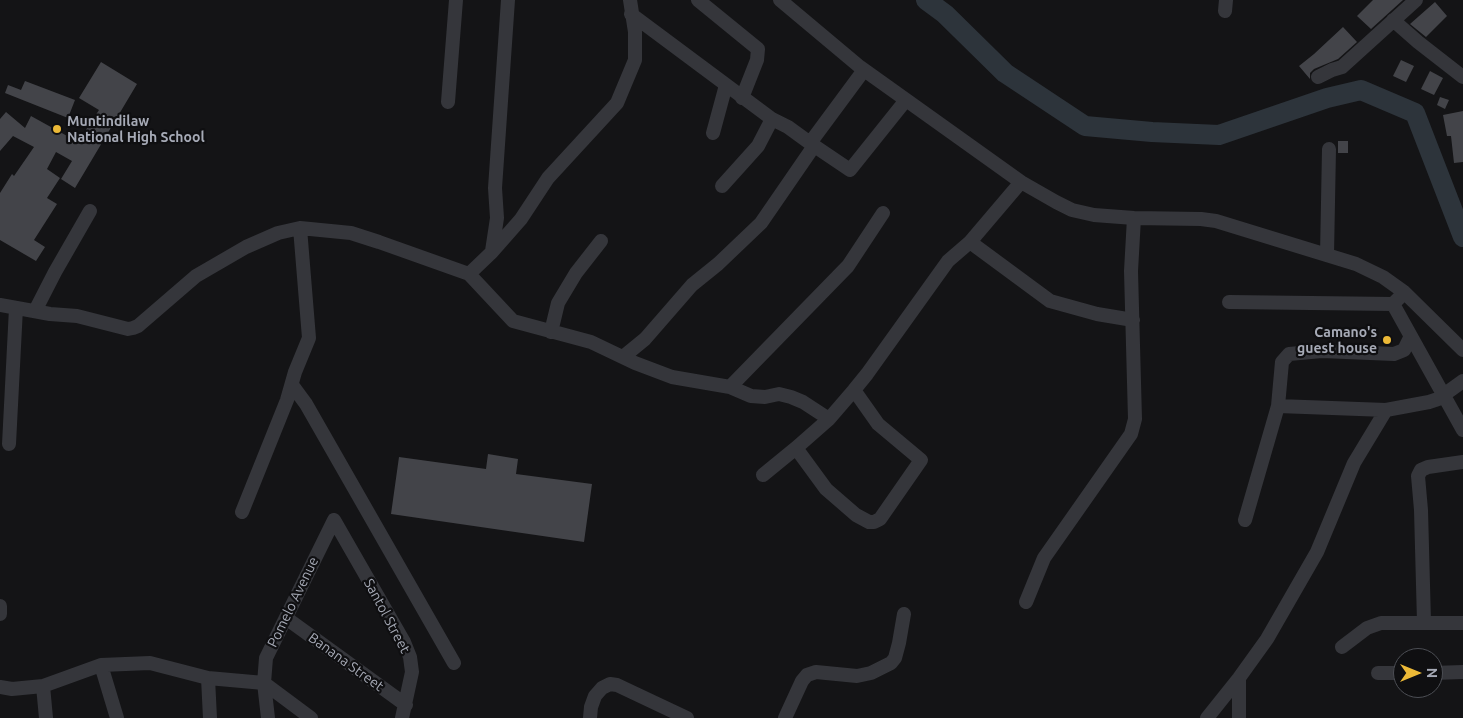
<!DOCTYPE html>
<html>
<head>
<meta charset="utf-8">
<style>
	body { margin:0 }
	#map { position:relative; width:1463px; height:718px; overflow:hidden; background:#141416; font-family:Ubuntu,sans-serif }
	canvas { display:block }
	.north { position:absolute; left:1393px; top:648px; width:50px; height:50px; box-sizing:border-box; background:#0f0f11; border:1px solid #4b4d53; border-radius:50%; rotate:90deg; font-size:14px; font-weight:700; line-height:20px; text-align:center; color:#a6aab6 }
	.north::after { content:''; display:block; margin:auto; width:18px; height:22px; background:#ecb937; clip-path:polygon(50% 0,100% 100%,50% 72%,0 100%) }
</style>
</head>
<body>
<div id="map">
<canvas width="1463" height="718"></canvas>
<div class="north">N</div>
</div>
<script>
const ctx = document.querySelector('canvas').getContext('2d');
ctx.lineJoin = 'round';
function toPath(rows) {
  const path = new Path2D();
  for (const r of rows) {
    path.moveTo(r[0], r[1]);
    for (let i = 2; i < r.length; i += 2) path.lineTo(r[i], r[i + 1]);
  }
  return path;
}
function strokePath(path, color, width, dash) {
  ctx.strokeStyle = color;
  ctx.lineWidth = width;
  ctx.lineCap = dash ? 'butt' : 'round';
  ctx.setLineDash(dash || []);
  ctx.stroke(path);
}
function fillPath(path, color) {
  ctx.fillStyle = color;
  ctx.fill(path, 'evenodd');
}
function write(font, color, halo, rows, align = 'center') {
  ctx.font = font + ' Ubuntu,sans-serif';
  ctx.lineWidth = 4.5;
  ctx.setLineDash([]);
  ctx.textBaseline = 'middle';
  ctx.strokeStyle = halo;
  ctx.fillStyle = color;
  for (const [text, x, y, turn = 0] of rows) {
    ctx.save();
    ctx.translate(x, y);
    ctx.rotate((+turn || 0) * Math.PI / 180);
    ctx.textAlign = isNaN(turn) ? turn : align;
    if (halo) ctx.strokeText(text, 0, 0);
    ctx.fillText(text, 0, 0);
    ctx.restore();
  }
}
const river = toPath([
	[926,0,945,14,1005,73,1085,126,1152,132,1219,135,1327,98,1361,90,1415,113,1463,237]
]);
const building = toPath([
	[1373,0,1403,0,1371,29,1357,16],
	[1435,2,1447,16,1426,37,1410,24],
	[1343,27,1357,42,1338,59,1314,69,1310,73,1310,79,1299,66,1314,54],
	[1401,60,1414,66,1406,82,1393,76],
	[101,62,137,84,75,188,61,179,72,161,56,152,47,169,60,178,47,198,57,204,34,240,45,247,36,261,0,240,0,193,12,174,14,176,34,147,13,136,0,151,0,119,6,112,25,128,31,116,78,142,99,110,79,98],
	[1430,71,1443,78,1434,95,1421,89],
	[25,81,75,100,68,118,5,93,8,85,21,90],
	[1440,97,1449,100,1445,109,1437,105],
	[1463,111,1463,162,1454,163,1451,136,1447,136,1443,115],
	[1338,141,1348,141,1348,153,1338,153],
	[488,454,518,459,516,474,592,484,584,542,391,514,399,457,486,469]
]);
const minor = toPath([
	[698,0,758,49,757,60,742,98],
	[780,0,860,67,1021,182,1056,202,1072,210,1094,215,1134,218,1201,219,1216,221,1356,264,1383,277,1404,292,1463,350],
	[1225,11,1226,0],
	[631,14,772,119,758,146,722,186],
	[1393,20,1418,42,1463,77],
	[1318,77,1332,70,1342,67,1416,0],
	[448,102,456,0],
	[772,119,788,127,810,143,864,70],
	[713,133,726,85],
	[810,143,850,170,906,100],
	[970,242,1021,182],
	[492,251,497,218,495,188,508,0],
	[1327,255,1329,149],
	[469,274,513,321,591,342,635,363,672,377,730,387,848,266,883,213],
	[1399,298,1393,304,1463,430],
	[1229,302,1393,304],
	[0,305,50,314,77,316,128,329,133,328,138,326,196,276,246,247,278,233,300,228,351,233,379,242,469,274,492,252,521,219,548,178,617,103,635,60,635,32,630,0],
	[35,311,55,272,90,211],
	[551,332,558,303,576,273,601,241],
	[623,357,645,339,692,285,718,264,761,223,814,146],
	[292,385,306,404,454,663],
	[730,387,751,396,765,397,779,394,791,397,803,402,829,419],
	[854,390,878,424,921,460,880,519,874,522,869,522,856,515,826,489,796,448,829,419,854,390,867,374,948,261,970,242,1050,301,1097,314,1133,320],
	[1278,406,1282,362,1289,354,1322,351,1394,354,1404,350,1411,336],
	[9,444,16,308],
	[763,475,796,448],
	[242,512,287,400,295,372,309,338,300,228],
	[334,520,404,642,410,657,412,672,402,718],
	[1245,520,1278,406,1386,410],
	[1026,602,1044,558,1131,434,1135,419,1131,271,1134,218],
	[0,606,0,614],
	[286,618,406,705],
	[1424,622,1421,510,1418,476,1421,470,1428,467,1463,462],
	[1342,647,1367,628,1381,623,1463,623],
	[101,665,117,718],
	[1378,673,1403,673],
	[1433,673,1463,672],
	[208,678,210,718],
	[43,686,46,718],
	[0,687,12,689,43,686,101,665,150,663,208,678,264,683,311,718],
	[268,718,264,683,266,658,334,520],
	[590,718,591,707,595,696,602,688,610,684,617,685,687,718],
	[785,718,802,681,807,675,816,672,857,676,871,673,891,663,895,658,899,643,904,614],
	[1207,718,1239,678,1267,639,1317,552,1354,463,1386,410,1429,402,1438,399,1463,381],
	[1239,718,1239,678]
]);
const markers = [
	[57,129,5,"#ecb937"],
	[1387,340,5,"#ecb937"]
];
const poiNames = [
	["Muntindilaw",67,121],
	["National High School",67,137],
	["Camano's",1377,332,"right"],
	["guest house",1377,348,"right"]
];
const streetNames = [
	["Pomelo Avenue",293,602,-64],
	["Santol Street",387,616,62],
	["Banana Street",346,662,36]
];
strokePath(river, '#2d343b', 20);
fillPath(building, '#434449');
strokePath(minor, '#35363b', 14);
for (const [x, y, r, color] of markers) {
  const dot = new Path2D();
  dot.arc(x, y, r, 0, 2 * Math.PI);
  ctx.fillStyle = color;
  ctx.fill(dot);
  strokePath(dot, '#0f0f11', 2);
}
write('bold 14px', '#a6aab6', '#0f0f11', poiNames, 'left');
write('14px', '#a6aab6', '#0f0f11', streetNames);
</script>
</body>
</html>
